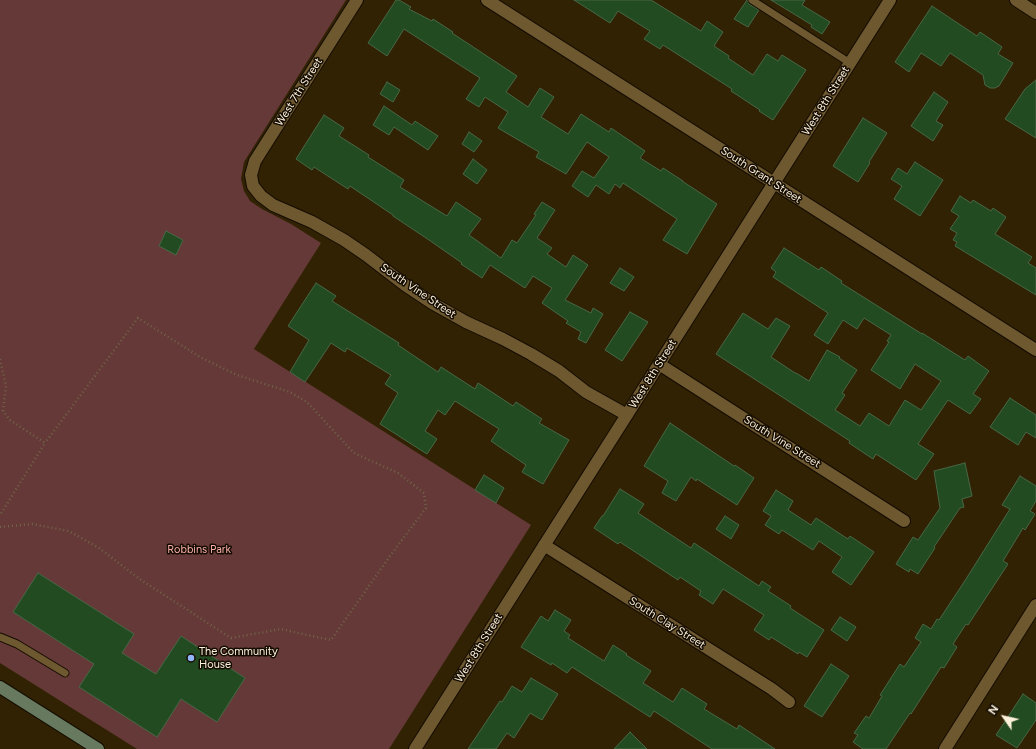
<!DOCTYPE html>
<html>
<head>
<meta charset="utf-8">
<style>
	body { margin:0 }
	#map { position:relative; width:1036px; height:749px; overflow:hidden; background:#302203; font-family:Figtree,sans-serif }
	canvas { display:block }
	.north { position:absolute; left:984px; top:697px; width:40px; height:40px; -webkit-text-stroke:3px #140c01; paint-order:stroke; rotate:304deg; font-size:11px; font-weight:700; line-height:16px; text-align:center; color:#fdf1db }
	.north::after { content:''; display:block; margin:auto; width:14px; height:18px; background:#fdf1db; clip-path:polygon(50% 0,100% 100%,50% 72%,0 100%) }
</style>
</head>
<body>
<div id="map">
<canvas width="1036" height="749"></canvas>
<div class="north">N</div>
</div>
<script>
const ctx = document.querySelector('canvas').getContext('2d');
ctx.lineJoin = 'round';
function fillPath(path, color) {
  ctx.fillStyle = color;
  ctx.fill(path, 'evenodd');
}
function toPath(rows) {
  const path = new Path2D();
  for (const r of rows) {
    path.moveTo(r[0], r[1]);
    for (let i = 2; i < r.length; i += 2) path.lineTo(r[i], r[i + 1]);
  }
  return path;
}
function strokePath(path, color, width, dash) {
  ctx.strokeStyle = color;
  ctx.lineWidth = width;
  ctx.lineCap = dash ? 'butt' : 'round';
  ctx.setLineDash(dash || []);
  ctx.stroke(path);
}
function write(font, color, halo, rows, align = 'center') {
  ctx.font = font + ' Figtree,sans-serif';
  ctx.lineWidth = 3;
  ctx.setLineDash([]);
  ctx.textBaseline = 'middle';
  ctx.strokeStyle = halo;
  ctx.fillStyle = color;
  for (const [text, x, y, turn = 0] of rows) {
    ctx.save();
    ctx.translate(x, y);
    ctx.rotate((+turn || 0) * Math.PI / 180);
    ctx.textAlign = isNaN(turn) ? turn : align;
    if (halo) ctx.strokeText(text, 0, 0);
    ctx.fillText(text, 0, 0);
    ctx.restore();
  }
}
const green = toPath([
	[0,0,346,0,244,162,241,179,244,191,250,201,262,209,291,224,321,243,254,349,531,525,389,749,137,749,0,663]
]);
const building = toPath([
	[396,0,399,0,411,7,409,9,432,21,433,19,453,32,452,33,517,76,506,92,528,107,540,88,554,97,541,117,568,134,581,114,609,132,611,128,645,151,640,158,661,171,663,168,683,181,682,181,717,204,687,254,663,240,677,219,623,183,620,188,615,184,609,194,596,185,588,197,572,186,582,171,594,178,609,157,587,142,566,174,536,157,539,152,498,128,508,112,485,97,479,107,466,99,480,78,404,29,387,56,368,43,396,0],
	[574,0,651,0,701,31,707,21,723,32,714,46,729,56,728,58,753,75,767,54,778,61,782,55,806,70,773,120,759,111,760,110,731,91,732,89,663,45,660,49,644,39,650,31,618,11,610,23,574,0],
	[747,0,749,4,759,10,748,27,734,19,747,0],
	[771,0,805,0,802,5,830,22,822,34,811,27,812,25,771,0],
	[932,6,977,36,980,32,1002,47,998,54,1013,63,999,86,995,88,990,88,985,85,983,75,950,53,941,66,921,53,909,72,895,62,932,6],
	[1036,80,1036,138,1005,119,1025,89,1036,80],
	[387,82,400,90,393,102,380,94,387,82],
	[934,92,948,102,936,121,943,125,933,141,911,126,934,92],
	[384,106,412,125,415,121,438,136,428,150,394,127,389,135,373,125,384,106],
	[324,115,344,128,339,136,369,155,368,157,404,180,400,187,447,216,456,202,481,219,469,235,501,258,512,240,517,243,536,215,534,214,542,202,555,210,537,238,552,248,547,254,566,267,573,255,588,265,565,300,591,313,593,308,603,314,586,343,578,339,581,332,566,323,568,321,542,303,552,288,533,276,525,288,490,265,482,278,461,264,462,263,429,240,393,216,393,215,350,186,348,189,314,167,312,170,296,159,324,115],
	[863,118,887,133,869,162,870,163,858,182,833,166,863,118],
	[469,132,482,141,474,152,462,144,469,132],
	[473,159,487,170,477,184,463,174,473,159],
	[915,162,943,180,920,216,894,199,902,186,891,179,898,168,907,174,915,162],
	[960,196,971,203,973,200,991,211,993,208,1006,217,995,234,1032,257,1028,263,1036,268,1036,295,955,246,957,242,953,240,957,233,950,229,959,216,951,211,960,196],
	[166,231,183,240,176,255,159,246,166,231],
	[784,248,819,270,821,267,842,281,841,283,922,334,922,333,965,360,968,356,989,371,973,394,981,399,970,414,948,400,918,444,934,454,916,480,876,454,873,459,849,443,850,441,716,354,743,313,768,329,776,318,790,326,771,357,795,373,796,373,809,381,827,350,840,357,839,358,857,370,842,393,845,395,835,410,860,426,869,413,889,426,905,400,921,410,941,381,915,364,900,389,871,370,889,342,887,341,891,335,864,318,857,329,843,320,828,344,814,335,828,313,773,277,776,272,771,268,784,248],
	[620,268,634,277,624,291,610,283,620,268],
	[316,283,336,296,332,301,399,343,398,345,438,372,441,367,475,389,478,383,513,406,516,402,542,419,539,423,569,440,543,484,522,472,526,465,491,441,499,429,455,401,445,415,438,410,425,431,437,439,427,454,380,424,398,393,385,384,391,375,347,348,345,352,331,343,305,382,290,372,309,340,288,326,316,283],
	[630,312,648,322,622,361,605,350,630,312],
	[1010,398,1036,415,1036,438,1026,432,1018,445,990,427,1010,398],
	[670,423,734,466,735,465,754,478,737,505,697,479,696,481,691,477,676,501,662,493,668,481,644,466,670,423],
	[965,463,972,496,962,499,964,507,960,508,934,547,935,548,918,574,910,569,909,572,896,564,913,537,918,540,940,508,934,471,965,463],
	[484,475,504,488,496,503,475,490,484,475],
	[1020,476,1036,486,1036,501,1030,511,1035,514,1025,530,1023,528,1003,561,1008,564,968,625,966,624,953,644,957,647,944,668,941,667,911,714,910,713,886,749,863,749,853,742,858,735,854,733,866,716,869,718,882,696,880,695,900,664,904,667,921,642,915,638,923,624,931,629,937,619,939,620,966,579,1010,509,1002,505,1020,476],
	[620,489,644,504,638,513,691,548,694,543,759,586,762,581,771,587,768,591,791,606,790,608,824,630,807,657,799,652,798,654,771,637,769,640,754,630,764,615,723,589,713,604,699,595,701,591,680,577,678,580,620,542,618,544,594,528,602,516,603,516,620,489],
	[776,490,793,501,788,510,811,525,816,518,848,539,850,536,874,552,851,585,832,572,842,557,819,541,813,550,782,530,779,534,765,525,771,516,763,511,776,490],
	[725,516,739,525,731,539,716,529,725,516],
	[38,573,134,634,122,653,156,674,181,636,245,678,217,722,181,699,157,737,79,687,94,664,13,612,38,573],
	[555,610,571,620,564,631,570,635,568,638,604,661,613,645,627,654,626,655,651,671,643,683,673,702,682,688,707,704,704,709,737,729,739,725,775,749,712,749,654,711,650,717,572,667,567,673,552,663,551,665,521,647,541,616,548,621,555,610],
	[840,617,856,627,847,641,831,630,840,617],
	[831,664,849,676,822,717,804,706,831,664],
	[531,678,558,694,542,720,530,713,514,738,507,733,496,749,468,749,500,701,502,702,512,686,522,692,531,678],
	[1023,694,1036,703,1036,720,1017,748,996,735,1023,694],
	[630,732,647,749,614,749,630,732]
]);
const path = toPath([
	[0,359,6,386,3,411,10,420,45,443,0,515],
	[0,527,32,524,69,531,99,548,141,580,231,638,281,629,307,635,331,640,390,556,426,508,424,493,398,473,354,453,307,402,290,392,237,375,200,357,138,318,45,443]
]);
const lane = toPath([
	[752,0,850,63],
	[0,637,17,644,65,673]
]);
const street = toPath([
	[357,0,255,161,251,175,253,186,261,196,273,205,312,222,344,240,366,255,405,285,432,303,466,322,503,339,531,354,559,371,586,392,627,415],
	[487,0,1036,350],
	[1016,0,1036,13],
	[659,364,904,521],
	[544,545,772,689,789,702],
	[415,749,890,0],
	[945,749,1036,605]
]);
const secondary = toPath([
	[0,687,98,749]
]);
const markers = [
	[191,658,4,"#92b7fd"]
];
const streetNames = [
	["West 7th Street",299,92,-58],
	["West 8th Street",826,101,-58],
	["South Grant Street",761,175,33],
	["South Vine Street",418,291,34],
	["West 8th Street",653,374,-58],
	["South Vine Street",782,442,32],
	["South Clay Street",667,623,32],
	["West 8th Street",479,648,-58]
];
const parkNames = [
	["Robbins Park",199,550]
];
const poiNames = [
	["The Community",199,652],
	["House",199,665]
];
fillPath(green, '#653937');
fillPath(building, '#234b21');
strokePath(building, '#486746', 1);
strokePath(lane, '#150c00', 9);
strokePath(street, '#150c00', 14);
strokePath(secondary, '#150c00', 14);
strokePath(path, '#716448', 2.5, [1, 3]);
strokePath(lane, '#6d5830', 7);
strokePath(street, '#6d5830', 12);
strokePath(secondary, '#677a60', 12);
for (const [x, y, r, color] of markers) {
  const dot = new Path2D();
  dot.arc(x, y, r, 0, 2 * Math.PI);
  ctx.fillStyle = color;
  ctx.fill(dot);
  strokePath(dot, '#140c01', 1.5);
}
write('11px', '#fdf1db', '#140c01', streetNames);
write('11px', '#f8ada8', '#140c01', parkNames);
write('11px', '#fdf1db', '#140c01', poiNames, 'left');
</script>
</body>
</html>
